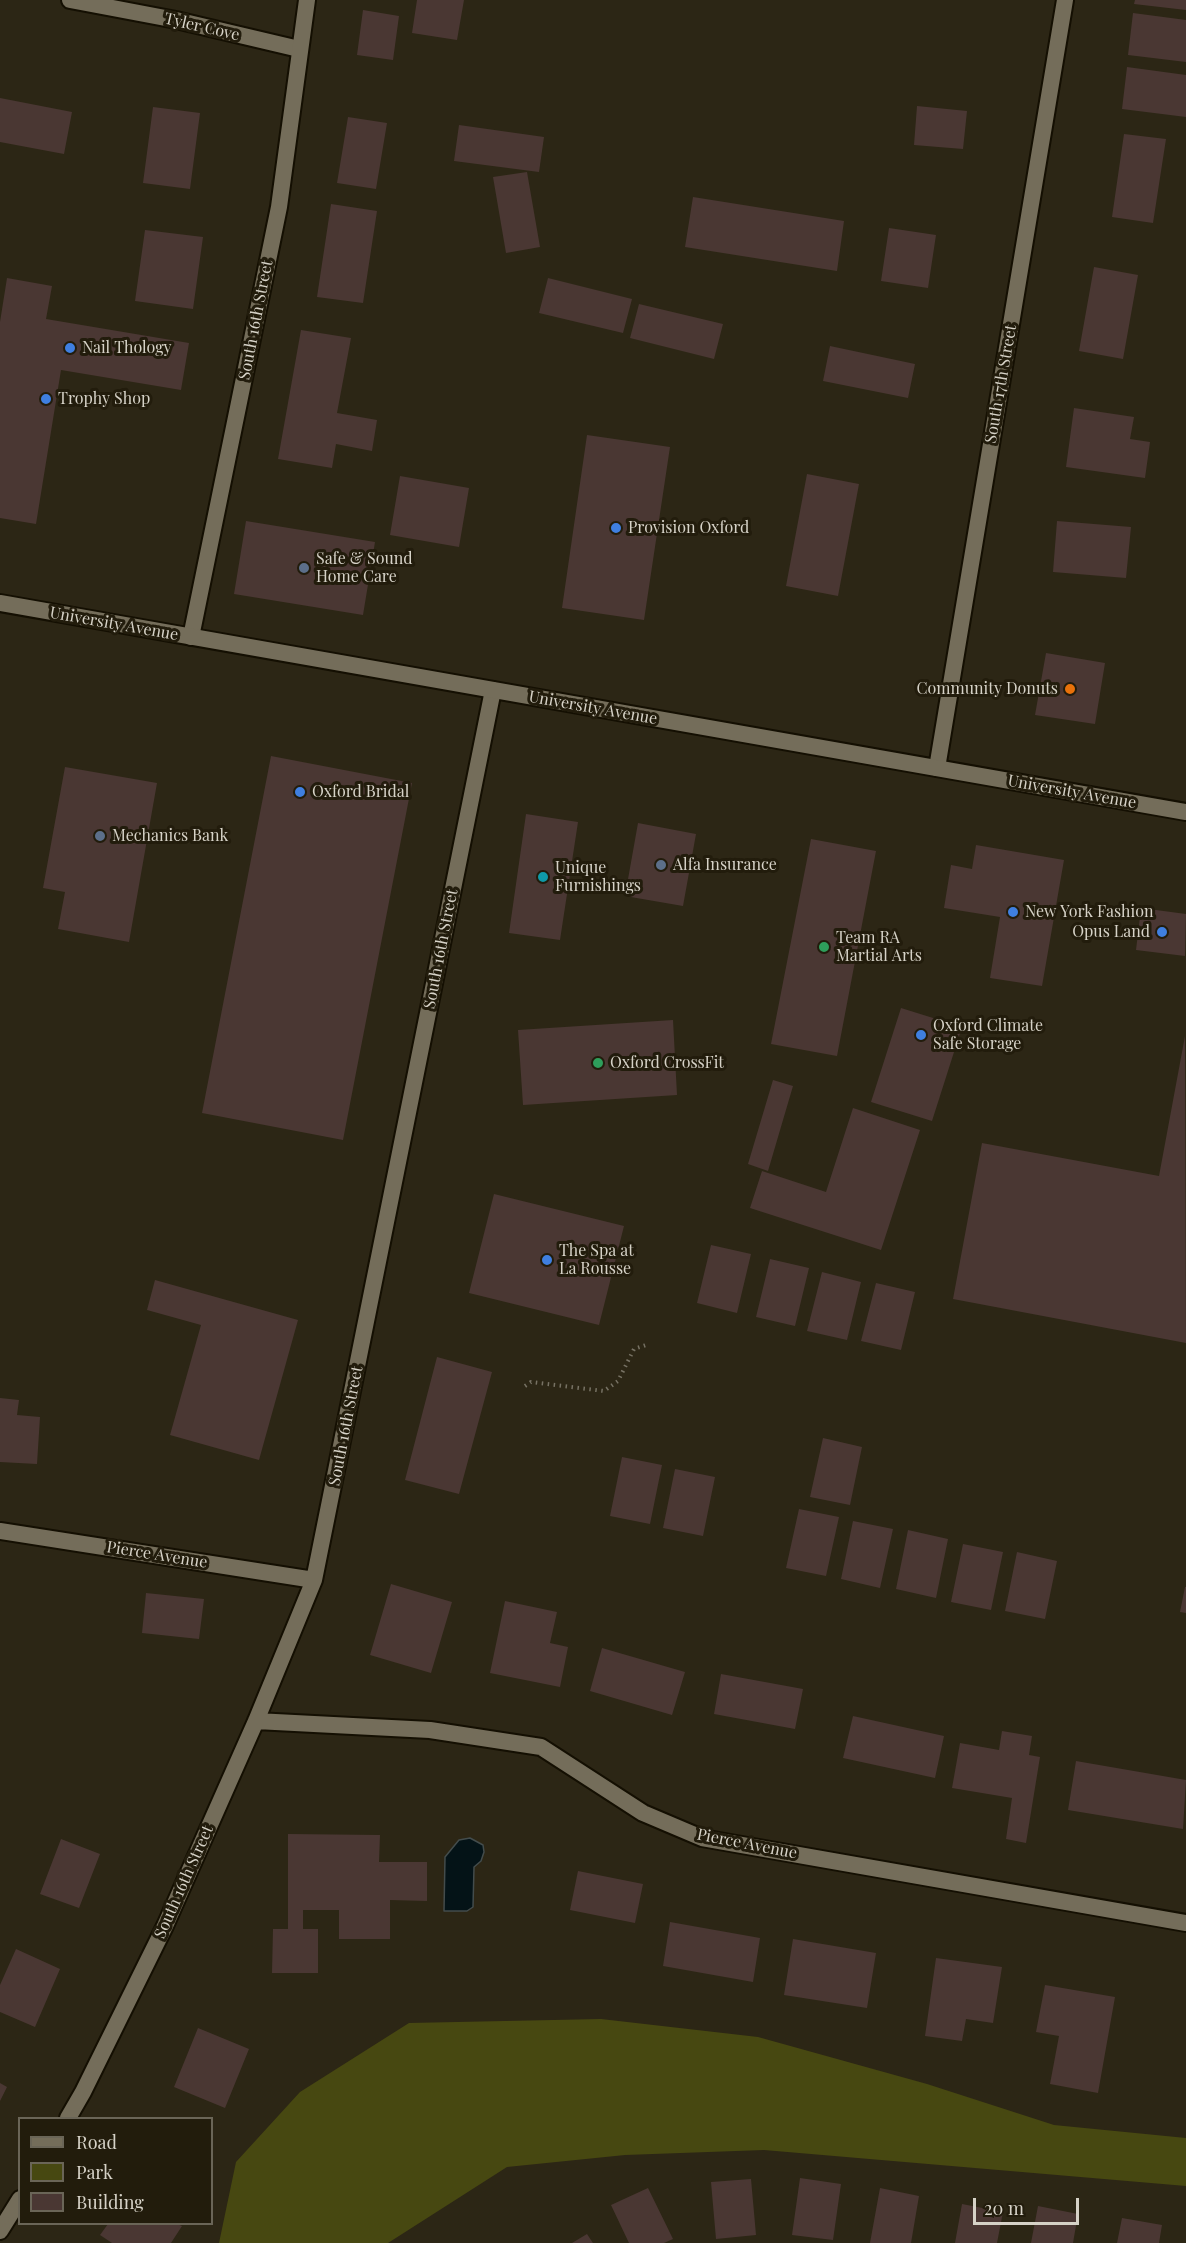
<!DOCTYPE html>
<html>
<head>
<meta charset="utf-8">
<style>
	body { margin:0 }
	#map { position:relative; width:1186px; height:2243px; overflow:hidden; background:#2c2615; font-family:"Playfair Display",serif }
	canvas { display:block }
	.legend { position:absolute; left:18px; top:2117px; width:195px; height:108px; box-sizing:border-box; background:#221c0c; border:2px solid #6a6557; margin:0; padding:8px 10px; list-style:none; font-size:18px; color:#d6d2c7 }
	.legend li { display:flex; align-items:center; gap:12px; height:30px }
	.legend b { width:30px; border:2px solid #6a6557 }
	.scale { position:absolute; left:973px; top:2198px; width:106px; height:27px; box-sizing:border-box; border:3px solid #d6d2c7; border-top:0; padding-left:8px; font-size:18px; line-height:21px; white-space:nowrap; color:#d6d2c7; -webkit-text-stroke:4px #221c0c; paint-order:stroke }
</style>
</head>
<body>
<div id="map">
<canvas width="1186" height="2243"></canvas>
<ul class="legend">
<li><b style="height:8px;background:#746d5a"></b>Road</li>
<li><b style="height:16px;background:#474811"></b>Park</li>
<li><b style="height:16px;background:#4a3733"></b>Building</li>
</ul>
<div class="scale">20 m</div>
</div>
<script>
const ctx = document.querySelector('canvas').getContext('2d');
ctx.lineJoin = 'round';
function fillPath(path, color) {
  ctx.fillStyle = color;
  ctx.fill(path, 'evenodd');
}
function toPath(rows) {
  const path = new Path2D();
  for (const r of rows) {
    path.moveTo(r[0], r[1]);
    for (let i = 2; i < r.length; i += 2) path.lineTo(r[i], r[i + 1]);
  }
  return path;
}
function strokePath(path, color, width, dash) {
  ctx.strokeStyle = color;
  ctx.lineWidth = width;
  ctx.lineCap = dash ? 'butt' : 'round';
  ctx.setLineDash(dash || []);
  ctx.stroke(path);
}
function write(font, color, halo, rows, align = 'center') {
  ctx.font = font + ' "Playfair Display",serif';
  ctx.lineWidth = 6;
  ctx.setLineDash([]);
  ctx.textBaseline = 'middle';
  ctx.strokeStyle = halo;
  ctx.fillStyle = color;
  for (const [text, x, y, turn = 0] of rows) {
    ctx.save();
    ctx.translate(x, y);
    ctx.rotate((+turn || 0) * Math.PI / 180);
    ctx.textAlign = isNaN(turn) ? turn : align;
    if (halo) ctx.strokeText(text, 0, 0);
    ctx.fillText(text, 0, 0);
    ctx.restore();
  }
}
const green = toPath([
	[601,2019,758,2037,927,2084,1054,2125,1186,2138,1186,2186,764,2150,625,2155,507,2167,388,2243,219,2243,236,2162,300,2092,409,2023]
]);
const water = toPath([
	[470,1838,483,1845,484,1852,481,1861,474,1867,473,1907,467,1911,444,1911,445,1857,459,1840,470,1838]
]);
const building = toPath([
	[417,0,464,0,457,40,412,33],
	[1135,0,1186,0,1186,10,1134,4],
	[363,10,399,16,393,60,357,55],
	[1133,13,1186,20,1186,62,1128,55],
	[1127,67,1186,75,1186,117,1122,109],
	[0,98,72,112,64,154,0,142],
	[917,106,967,111,963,149,914,145],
	[153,107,200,113,190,189,143,183],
	[348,117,387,123,376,189,337,183],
	[459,125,544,137,539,172,454,161],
	[1124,134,1166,139,1153,223,1112,217],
	[527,172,540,247,506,253,493,177],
	[693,197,844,221,837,271,685,247],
	[331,204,377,211,363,303,317,297],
	[889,228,936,235,928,288,881,281],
	[145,230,203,237,193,309,135,301],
	[1094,267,1138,275,1123,359,1079,351],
	[7,278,52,286,46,319,189,343,181,390,61,370,36,524,0,518,0,322],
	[548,278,632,299,623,333,539,313],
	[639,304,723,324,714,359,630,338],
	[301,330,351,338,337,413,377,420,372,451,336,444,332,468,278,459],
	[830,346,915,364,908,398,823,381],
	[1074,408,1134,417,1130,439,1150,442,1145,478,1066,467],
	[587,435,670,447,644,620,562,608],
	[807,474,859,484,838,596,786,586],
	[400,476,469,488,459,547,390,535],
	[246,521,375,542,363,615,234,594],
	[1057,521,1131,527,1126,578,1053,572],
	[1046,653,1105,663,1095,724,1035,715],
	[271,756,412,783,343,1140,202,1113],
	[65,767,157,783,129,942,58,929,65,892,43,888],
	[526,814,578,822,560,940,509,933],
	[638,823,696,834,683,906,625,896],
	[811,839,876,851,837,1056,771,1044],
	[976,845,1064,860,1042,986,990,978,1000,917,944,908,951,865,972,869],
	[1141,908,1186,914,1185,956,1136,950],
	[901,1008,962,1027,932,1121,871,1102],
	[673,1020,677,1095,523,1105,518,1030],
	[1185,1036,1186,1343,953,1299,982,1143,1159,1176],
	[773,1080,793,1086,768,1171,748,1164],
	[853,1108,920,1130,881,1250,750,1208,762,1171,826,1192],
	[494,1194,624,1226,599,1325,469,1293],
	[711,1245,751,1254,737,1313,697,1303],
	[770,1259,809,1268,795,1326,756,1317],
	[822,1272,861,1282,847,1340,807,1331],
	[155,1280,298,1320,259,1460,170,1435,201,1325,147,1310],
	[876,1283,915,1292,901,1350,861,1341],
	[437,1357,492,1372,459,1494,405,1480],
	[0,1398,19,1400,17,1415,40,1417,37,1464,0,1462],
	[823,1438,862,1447,850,1505,810,1497],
	[622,1457,662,1465,650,1524,610,1516],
	[675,1469,715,1477,703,1536,663,1528],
	[799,1509,839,1517,826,1576,786,1568],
	[853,1521,893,1529,880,1588,841,1579],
	[908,1530,948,1539,936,1598,896,1589],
	[963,1544,1003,1552,991,1610,951,1602],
	[1017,1552,1057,1561,1045,1619,1005,1611],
	[391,1584,452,1602,431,1673,370,1655],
	[1185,1587,1186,1587,1186,1613,1180,1612],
	[146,1593,204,1599,199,1639,142,1633],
	[505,1601,557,1612,550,1643,568,1647,560,1687,490,1673],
	[602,1648,685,1672,672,1715,590,1691],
	[721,1674,803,1689,795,1729,714,1714],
	[853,1716,944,1736,935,1778,843,1758],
	[1002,1731,1032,1736,1029,1755,1040,1757,1026,1843,1006,1839,1012,1798,952,1788,960,1743,999,1750],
	[1076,1761,1186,1780,1183,1829,1068,1810],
	[288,1834,380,1835,379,1862,427,1862,427,1901,390,1900,390,1939,339,1939,339,1910,303,1910,303,1929,318,1929,318,1973,272,1973,273,1929,288,1929],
	[61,1839,100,1854,79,1908,40,1894],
	[578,1871,643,1884,635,1923,570,1910],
	[670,1922,760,1938,753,1982,663,1966],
	[793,1939,876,1953,867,2008,784,1995],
	[16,1949,60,1969,35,2027,0,2012,0,1985],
	[936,1958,1002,1967,993,2023,966,2019,962,2041,925,2036],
	[1045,1985,1115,1997,1098,2093,1050,2084,1059,2036,1036,2032],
	[198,2028,249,2049,225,2108,174,2087],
	[0,2083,7,2087,0,2101],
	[800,2178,841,2184,833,2240,792,2235],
	[751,2179,756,2235,716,2239,711,2182],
	[648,2188,673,2239,664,2243,629,2243,611,2205],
	[880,2188,919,2196,911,2243,870,2243],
	[962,2204,1003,2212,997,2243,955,2243],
	[1038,2206,1078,2214,1073,2243,1031,2243],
	[1122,2218,1162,2225,1159,2243,1117,2243],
	[108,2224,177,2224,182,2226,171,2243,112,2243,100,2235],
	[587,2234,593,2243,572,2243]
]);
const path = toPath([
	[525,1386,531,1382,604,1391,618,1381,634,1349,646,1345]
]);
const service = toPath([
	[70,0,176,20,299,49]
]);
const minor = toPath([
	[191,637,279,207,307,0],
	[937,768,1065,0],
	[0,1531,314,1580],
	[256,1721,430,1730,541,1747,643,1813,702,1838,1186,1923],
	[68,2118,83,2092,165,1926,256,1721,314,1580,493,690],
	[0,2231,20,2199]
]);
const secondary = toPath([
	[0,603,1186,812]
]);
const markers = [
	[70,348,6,"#3f7fe0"],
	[46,399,6,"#3f7fe0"],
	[616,528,6,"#3f7fe0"],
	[304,568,6,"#5c6f8a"],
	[1070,689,6,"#e8710a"],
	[300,792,6,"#3f7fe0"],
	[100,836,6,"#5c6f8a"],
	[661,865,6,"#5c6f8a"],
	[543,877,6,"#0f9aa8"],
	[1013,912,6,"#3f7fe0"],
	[1162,932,6,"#3f7fe0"],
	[824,947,6,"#2e9e5b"],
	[921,1035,6,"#3f7fe0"],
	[598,1063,6,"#2e9e5b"],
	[547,1260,6,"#3f7fe0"]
];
const streetNames = [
	["Tyler Cove",202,27,13],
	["South 16th Street",256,320,-79],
	["South 17th Street",1001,384,-80],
	["University Avenue",114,624,10],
	["University Avenue",593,708,10],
	["University Avenue",1072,792,10],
	["South 16th Street",441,949,-79],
	["South 16th Street",346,1426,-79],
	["Pierce Avenue",157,1555,9],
	["Pierce Avenue",747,1844,11],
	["South 16th Street",184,1882,-66]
];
const poiNames = [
	["Nail Thology",82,348],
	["Trophy Shop",58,399],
	["Provision Oxford",628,528],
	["Safe & Sound",316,559],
	["Home Care",316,577],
	["Community Donuts",1058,689,"right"],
	["Oxford Bridal",312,792],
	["Mechanics Bank",112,836],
	["Alfa Insurance",673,865],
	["Unique",555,868],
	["Furnishings",555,886],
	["New York Fashion",1025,912],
	["Opus Land",1150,932,"right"],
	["Team RA",836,938],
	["Martial Arts",836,956],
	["Oxford Climate",933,1026],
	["Safe Storage",933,1044],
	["Oxford CrossFit",610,1063],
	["The Spa at",559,1251],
	["La Rousse",559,1269]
];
fillPath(green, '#474811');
fillPath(water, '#041317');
strokePath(water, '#434c4c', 1.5);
fillPath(building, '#4a3733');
strokePath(service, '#140f02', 20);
strokePath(minor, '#140f02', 20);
strokePath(secondary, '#140f02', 20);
strokePath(path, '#777264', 4, [1.5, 4.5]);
strokePath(service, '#746d5a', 16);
strokePath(minor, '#746d5a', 16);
strokePath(secondary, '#746d5a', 16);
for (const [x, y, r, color] of markers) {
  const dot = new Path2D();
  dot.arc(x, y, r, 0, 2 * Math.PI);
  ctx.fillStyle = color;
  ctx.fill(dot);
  strokePath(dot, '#221c0c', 2);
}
write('16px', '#d6d2c7', '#221c0c', streetNames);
write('16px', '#d6d2c7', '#221c0c', poiNames, 'left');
</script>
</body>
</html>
